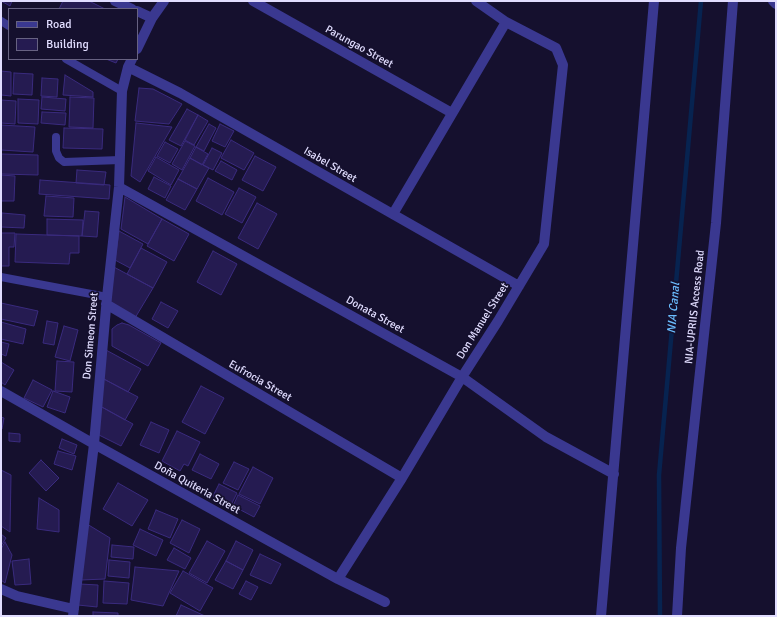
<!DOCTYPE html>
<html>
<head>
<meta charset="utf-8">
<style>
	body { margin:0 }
	#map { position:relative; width:777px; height:617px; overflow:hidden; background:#15102e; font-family:Signika,sans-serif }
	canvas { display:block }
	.frame { position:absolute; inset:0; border:2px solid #e1ddff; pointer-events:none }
	.legend { position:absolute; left:8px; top:8px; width:130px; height:52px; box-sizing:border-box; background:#15102e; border:1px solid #676282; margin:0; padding:5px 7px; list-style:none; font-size:12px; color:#e1ddff }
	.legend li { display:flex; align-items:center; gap:8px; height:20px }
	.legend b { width:20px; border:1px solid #676282 }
</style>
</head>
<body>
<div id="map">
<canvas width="777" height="617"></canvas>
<div class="frame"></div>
<ul class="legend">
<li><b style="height:5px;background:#3a3890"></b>Road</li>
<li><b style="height:11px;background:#251b51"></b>Building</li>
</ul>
</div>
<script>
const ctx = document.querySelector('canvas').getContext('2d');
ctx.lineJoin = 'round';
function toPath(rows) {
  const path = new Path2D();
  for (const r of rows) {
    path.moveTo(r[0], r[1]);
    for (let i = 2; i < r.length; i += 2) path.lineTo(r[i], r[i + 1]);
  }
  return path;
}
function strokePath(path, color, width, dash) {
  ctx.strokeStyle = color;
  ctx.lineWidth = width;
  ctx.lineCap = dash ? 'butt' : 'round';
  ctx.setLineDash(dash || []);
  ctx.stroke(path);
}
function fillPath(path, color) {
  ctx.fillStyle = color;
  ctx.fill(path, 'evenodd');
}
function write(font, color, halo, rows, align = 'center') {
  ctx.font = font + ' Signika,sans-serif';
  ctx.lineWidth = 3.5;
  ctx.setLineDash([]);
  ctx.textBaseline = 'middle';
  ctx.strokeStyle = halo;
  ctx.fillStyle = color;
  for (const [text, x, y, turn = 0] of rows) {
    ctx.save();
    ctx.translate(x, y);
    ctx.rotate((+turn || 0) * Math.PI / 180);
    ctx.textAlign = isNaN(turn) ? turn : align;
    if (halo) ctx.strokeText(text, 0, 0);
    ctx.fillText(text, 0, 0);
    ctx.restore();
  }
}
const stream = toPath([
	[660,616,659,475,701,1]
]);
const building = toPath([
	[1,1,12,1,10,6,1,1],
	[63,1,89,1,105,9,59,9,63,1],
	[106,59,118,59,116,63,106,59],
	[1,71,11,72,11,96,1,95,1,71],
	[14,73,33,74,32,95,13,94,14,73],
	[65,75,93,92,93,97,63,95,65,75],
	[42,78,58,79,57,97,41,96,42,78],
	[139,88,153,89,182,104,169,124,135,121,139,88],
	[42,97,66,99,65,111,41,109,42,97],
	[70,97,94,98,93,128,69,127,70,97],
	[18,99,39,100,38,124,18,123,18,99],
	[1,100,16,101,15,124,1,123,1,100],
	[187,109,198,115,181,146,169,140,187,109],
	[42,112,66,113,65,125,41,123,42,112],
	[198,115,208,121,194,145,185,140,198,115],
	[136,123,172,127,140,182,131,176,136,123],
	[209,124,216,128,204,151,196,147,209,124],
	[220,124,234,131,225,147,212,141,220,124],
	[1,125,35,127,33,152,1,150,1,125],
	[64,128,103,129,102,149,63,148,64,128],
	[231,140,254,153,244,170,221,158,231,140],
	[185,141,195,146,182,170,172,164,185,141],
	[165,142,178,149,170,163,157,156,165,142],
	[196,147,208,154,202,165,190,158,196,147],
	[212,148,222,153,213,170,203,165,212,148],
	[1,154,38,155,38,175,1,174,1,154],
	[255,156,276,167,263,191,242,180,255,156],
	[156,157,179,170,171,185,148,171,156,157],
	[190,158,209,168,197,189,178,179,190,158],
	[221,161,237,170,232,180,215,171,221,161],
	[77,170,106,172,104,185,76,183,77,170],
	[1,175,15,176,14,201,1,201,1,175],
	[154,177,171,186,165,198,148,189,154,177],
	[208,178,234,192,222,215,196,201,208,178],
	[178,179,197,189,185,210,166,200,178,179],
	[40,180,110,185,109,199,39,194,40,180],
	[239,188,256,197,242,223,225,214,239,188],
	[46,196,74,198,73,217,44,216,46,196],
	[125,197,162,219,148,244,121,229,125,197],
	[257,203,277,214,258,249,238,238,257,203],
	[85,211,99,212,97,237,82,236,85,211],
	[2,213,25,215,24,228,1,227,2,213],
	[47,219,83,220,82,236,47,235,47,219],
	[162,219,189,234,174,261,147,246,162,219],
	[119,231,143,244,130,268,115,260,119,231],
	[1,233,15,233,14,247,9,247,9,266,1,266,1,233],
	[16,234,79,236,79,253,70,253,69,264,15,262,16,234],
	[141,248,167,262,153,288,127,274,141,248],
	[213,251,237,264,221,295,197,282,213,251],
	[112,266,153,288,135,318,108,302,112,266],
	[161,302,178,311,168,328,152,319,161,302],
	[1,303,38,311,34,326,1,319,1,303],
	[47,321,58,323,54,345,43,343,47,321],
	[1,322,26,329,23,344,1,339,1,322],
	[122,323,129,325,161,343,148,366,112,346,112,329,117,325,122,323],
	[64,326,78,330,70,361,55,357,64,326],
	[1,342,9,344,6,356,1,354,1,342],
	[106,350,141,369,128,392,102,378,106,350],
	[57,361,74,362,72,392,55,391,57,361],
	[1,362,14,370,5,385,1,382,1,362],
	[102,378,138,397,125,420,100,406,102,378],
	[33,380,52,390,43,407,24,398,33,380],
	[201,386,224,398,205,434,182,422,201,386],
	[53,391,70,397,65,413,47,407,53,391],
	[100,406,133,424,121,446,97,434,100,406],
	[1,417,4,418,2,429,1,429,1,417],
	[151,422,169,430,159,453,140,445,151,422],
	[177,431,200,442,188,466,184,464,180,471,162,461,177,431],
	[9,433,20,434,20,442,9,441,9,433],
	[62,439,77,445,74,454,59,448,62,439],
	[58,451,76,456,72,470,54,464,58,451],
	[200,454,219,464,211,479,192,470,200,454],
	[41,460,59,478,46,491,29,473,41,460],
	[234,462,249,469,238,490,223,483,234,462],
	[253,467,273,478,260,504,239,494,253,467],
	[1,470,11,475,10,532,1,526,1,470],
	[118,483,148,500,132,526,103,509,118,483],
	[219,484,237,493,231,505,213,496,219,484],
	[238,495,260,506,254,517,233,506,238,495],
	[39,498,59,510,59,532,37,529,39,498],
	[156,510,178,519,170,538,148,529,156,510],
	[182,520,200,529,189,553,170,543,182,520],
	[87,524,110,538,105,579,81,580,87,524],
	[140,529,163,540,156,556,133,545,140,529],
	[1,534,6,538,1,546,1,534],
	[207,541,225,551,207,583,189,573,207,541],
	[236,541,253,550,243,570,226,561,236,541],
	[5,542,12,555,5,583,1,580,1,549,5,542],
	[112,545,134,547,133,559,111,557,112,545],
	[174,548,191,558,185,569,167,560,174,548],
	[260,554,281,564,271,584,250,575,260,554],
	[29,559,31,584,15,585,12,561,29,559],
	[109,560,130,562,129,578,108,576,109,560],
	[226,561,243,570,233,589,215,580,226,561],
	[135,567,179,571,163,606,131,600,135,567],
	[183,571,213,588,200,611,170,593,183,571],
	[104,581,129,583,127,604,103,603,104,581],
	[246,581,258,587,251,600,239,594,246,581],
	[80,584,98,585,97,607,78,605,80,584],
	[181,605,205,616,176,616,181,605],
	[93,612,118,613,118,616,93,616,93,612]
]);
const service = toPath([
	[1,21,9,26],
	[66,59,122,91],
	[56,137,56,151,59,158,64,162,120,160],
	[1,277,107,297]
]);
const minor = toPath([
	[115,1,132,9],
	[253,1,452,113],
	[773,1,776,4],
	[137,11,152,18],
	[137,49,152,18,164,1],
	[128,67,180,93,519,286],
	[119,187,462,377,546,437,614,474],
	[393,214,506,22],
	[106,304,402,478],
	[1,391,94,444,338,579,385,602],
	[338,579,402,478,462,377,498,321,544,244,563,65,556,48,506,22,476,1],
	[1,589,17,596,74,609],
	[73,616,94,444,107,297,119,187,122,91,128,67,132,59],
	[601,616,654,1],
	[677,616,681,548,716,223,733,1]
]);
const streetNames = [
	["Parungao Street",359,47,29],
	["Isabel Street",330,165,30],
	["NIA-UPRIIS Access Road",695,307,-84],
	["Donata Street",375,315,29],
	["Don Manuel Street",483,321,-58],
	["Don Simeon Street",91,336,-85],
	["Eufrocia Street",260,381,30],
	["Doña Quiteria Street",197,488,29]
];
const waterNames = [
	["NIA Canal",674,308,-85]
];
strokePath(stream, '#072350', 4.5);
fillPath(building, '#251b51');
strokePath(building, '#3a2b7e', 1);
strokePath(service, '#3a3890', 8);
strokePath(minor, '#3a3890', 10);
write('11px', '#e1ddff', '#15102e', streetNames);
write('italic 12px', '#6bbdff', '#15102e', waterNames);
</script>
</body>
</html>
